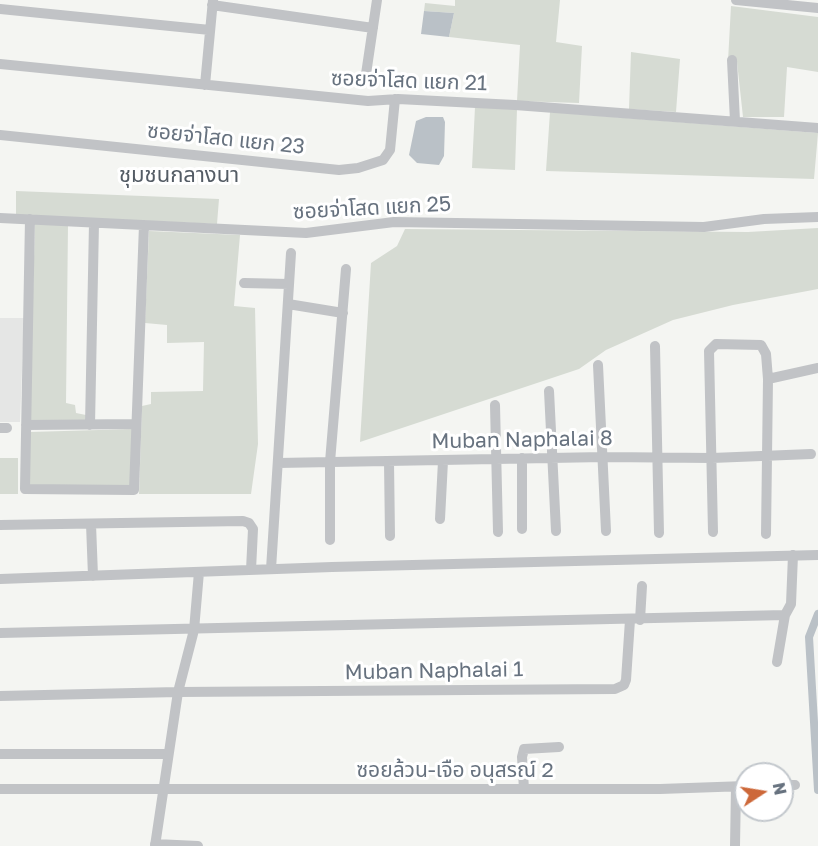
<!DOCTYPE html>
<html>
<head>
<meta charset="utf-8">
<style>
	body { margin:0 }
	#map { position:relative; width:818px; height:846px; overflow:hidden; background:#f4f5f2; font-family:"Golos Text",sans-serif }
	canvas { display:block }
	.north { position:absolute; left:734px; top:762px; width:60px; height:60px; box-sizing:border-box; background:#fff; border:2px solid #c2c7cc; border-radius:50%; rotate:78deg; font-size:16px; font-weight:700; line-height:24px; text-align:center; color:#67727f }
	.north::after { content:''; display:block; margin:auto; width:21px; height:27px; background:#cd6839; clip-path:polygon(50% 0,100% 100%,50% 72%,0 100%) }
</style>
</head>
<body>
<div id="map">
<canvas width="818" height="846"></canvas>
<div class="north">N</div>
</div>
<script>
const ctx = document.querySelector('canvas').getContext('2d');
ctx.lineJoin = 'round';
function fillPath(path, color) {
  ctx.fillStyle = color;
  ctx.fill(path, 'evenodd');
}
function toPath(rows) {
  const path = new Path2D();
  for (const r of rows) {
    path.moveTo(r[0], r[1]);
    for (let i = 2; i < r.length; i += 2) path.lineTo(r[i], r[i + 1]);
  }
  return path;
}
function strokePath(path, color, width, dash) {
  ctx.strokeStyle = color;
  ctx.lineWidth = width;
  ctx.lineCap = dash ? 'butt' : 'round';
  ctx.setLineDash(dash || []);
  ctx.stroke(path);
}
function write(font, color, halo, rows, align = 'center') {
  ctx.font = font + ' "Golos Text","Noto Sans Thai",sans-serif';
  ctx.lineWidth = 6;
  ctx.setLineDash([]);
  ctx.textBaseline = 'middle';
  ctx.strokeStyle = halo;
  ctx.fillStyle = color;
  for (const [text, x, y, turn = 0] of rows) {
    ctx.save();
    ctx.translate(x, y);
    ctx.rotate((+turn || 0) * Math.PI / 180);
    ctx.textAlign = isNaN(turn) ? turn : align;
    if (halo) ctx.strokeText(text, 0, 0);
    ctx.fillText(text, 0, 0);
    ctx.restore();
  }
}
const built = toPath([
	[0,318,24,318,20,422,0,422]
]);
const green = toPath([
	[455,0,560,0,556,42,582,46,579,103,517,101,520,45,449,37,454,13,424,11,425,3,455,6],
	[731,6,818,17,818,72,787,67,784,117,743,117,737,62,728,61],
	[631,52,680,59,676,112,629,109],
	[475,107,517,109,515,170,472,168],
	[550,112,818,133,814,179,546,171],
	[16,191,219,199,217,224,16,215],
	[35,224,68,225,66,403,75,405,76,413,86,415,87,421,29,422],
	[818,228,818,289,733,305,673,320,606,350,579,369,360,442,371,263,397,246,405,229,748,232],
	[149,231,240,235,234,306,255,308,258,444,251,494,139,494,142,406,151,404,151,392,203,391,204,342,167,343,167,325,145,323],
	[133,429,131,488,28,486,30,432],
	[0,458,18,458,18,494,0,494]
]);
const water = toPath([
	[424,11,454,13,449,37,421,34],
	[426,117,443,117,445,122,444,156,439,165,417,163,409,155,416,121]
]);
const canal = toPath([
	[818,614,809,637,818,790]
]);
const minor = toPath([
	[736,0,818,8],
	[212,5,373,28],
	[0,9,210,30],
	[732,60,735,121],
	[0,64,368,101,398,99,515,105,818,128],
	[366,74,377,0],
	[205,85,213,0],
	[0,135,339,170,358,168,383,160,390,150,395,99],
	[0,218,306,233,394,222,704,227,764,219,818,217],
	[30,219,25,489,134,490,144,225],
	[244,283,289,284],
	[288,304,343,313],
	[655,346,659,533],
	[598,365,606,531],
	[768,379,818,368],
	[549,391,556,531],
	[495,405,498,532],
	[26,425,136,424],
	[90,425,94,223],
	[0,428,7,428],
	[522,458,522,529],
	[389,462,390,536],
	[278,463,604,457,712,458,811,454],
	[440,519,443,461],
	[91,524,93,576],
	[0,525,243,521,249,523,253,529,251,570],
	[713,532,709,351,716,344,761,345,766,354,768,379,766,534],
	[330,540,330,462,346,269],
	[271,569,291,253],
	[0,579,332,567,818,555],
	[640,620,642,586],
	[0,633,785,615],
	[777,662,785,615,791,604,793,555],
	[0,696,178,692,615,689,624,685,626,680,630,620],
	[0,754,168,754],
	[782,785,795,785],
	[0,789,660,789,746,786],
	[524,789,522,757,524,749,559,747],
	[155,844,198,846],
	[155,846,178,692,194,630,199,572],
	[735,846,736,787]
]);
const streetNames = [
	["ซอยจ่าโสด แยก 21",409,81,2],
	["ซอยจ่าโสด แยก 23",226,139,6],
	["ซอยจ่าโสด แยก 25",372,208,-3],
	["Muban Naphalai 8",522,440,-1],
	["Muban Naphalai 1",434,671,-1],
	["ซอยล้วน-เจือ อนุสรณ์ 2",455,770]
];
const neighbourhoodNames = [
	["ชุมชนกลางนา",179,175]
];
fillPath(built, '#e5e6e5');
fillPath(green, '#d6dbd3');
fillPath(water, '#bac1c7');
strokePath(canal, '#bac1c7', 8);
strokePath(minor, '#c1c3c6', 10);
write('21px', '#67727f', '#fff', streetNames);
write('22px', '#545c65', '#fff', neighbourhoodNames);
</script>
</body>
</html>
